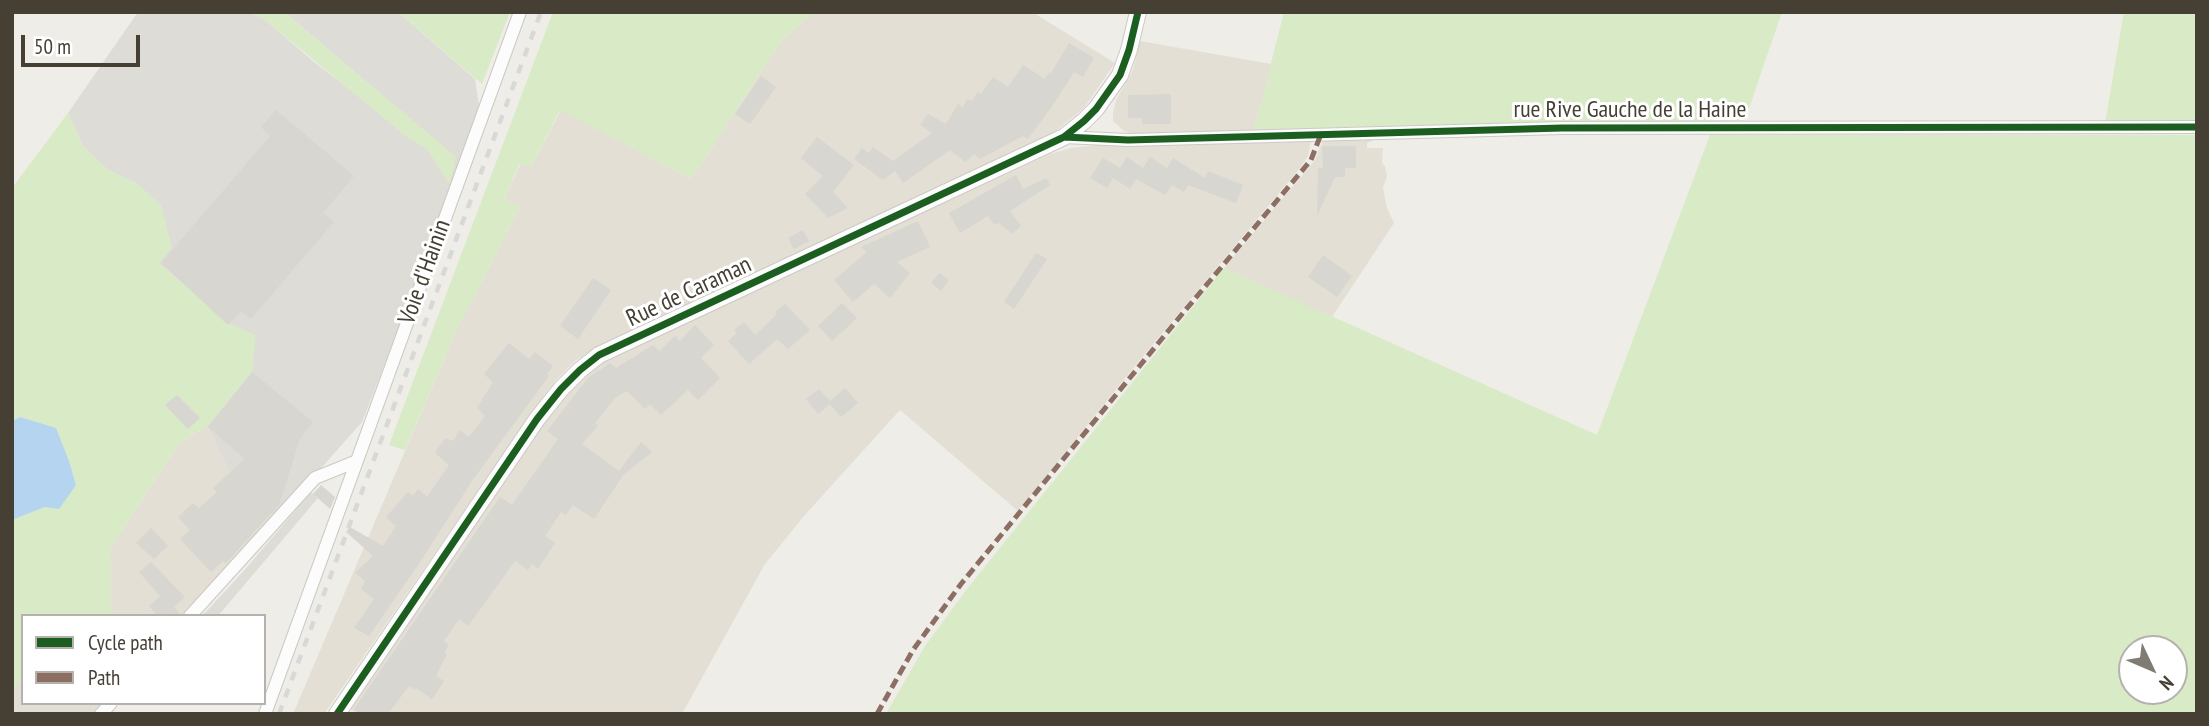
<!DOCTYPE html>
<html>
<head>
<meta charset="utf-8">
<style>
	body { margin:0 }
	#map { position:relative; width:2209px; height:726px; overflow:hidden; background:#eeede8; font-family:"PT Sans Narrow",sans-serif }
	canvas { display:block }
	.frame { position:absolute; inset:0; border:14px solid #453f34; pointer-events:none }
	.legend { position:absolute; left:21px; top:614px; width:245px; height:91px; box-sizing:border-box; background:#fff; border:2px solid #b5b2ae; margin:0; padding:9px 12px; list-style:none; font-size:21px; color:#453f34 }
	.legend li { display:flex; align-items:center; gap:14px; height:35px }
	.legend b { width:35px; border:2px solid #b5b2ae }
	.north { position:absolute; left:2118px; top:635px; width:70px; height:70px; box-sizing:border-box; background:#fff; border:2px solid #b5b2ae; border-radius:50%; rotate:134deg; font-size:19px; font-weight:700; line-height:28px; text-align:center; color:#453f34 }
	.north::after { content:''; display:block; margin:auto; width:24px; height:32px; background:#807c73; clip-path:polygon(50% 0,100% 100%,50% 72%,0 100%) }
	.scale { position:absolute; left:21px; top:35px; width:119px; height:32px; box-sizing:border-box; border:4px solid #453f34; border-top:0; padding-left:9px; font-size:21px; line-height:24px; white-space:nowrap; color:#453f34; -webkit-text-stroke:5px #fff; paint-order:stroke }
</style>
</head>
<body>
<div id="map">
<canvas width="2209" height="726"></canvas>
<div class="frame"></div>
<ul class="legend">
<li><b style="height:9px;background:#1b5e20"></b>Cycle path</li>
<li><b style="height:9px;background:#8d6e63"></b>Path</li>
</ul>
<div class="north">N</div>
<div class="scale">50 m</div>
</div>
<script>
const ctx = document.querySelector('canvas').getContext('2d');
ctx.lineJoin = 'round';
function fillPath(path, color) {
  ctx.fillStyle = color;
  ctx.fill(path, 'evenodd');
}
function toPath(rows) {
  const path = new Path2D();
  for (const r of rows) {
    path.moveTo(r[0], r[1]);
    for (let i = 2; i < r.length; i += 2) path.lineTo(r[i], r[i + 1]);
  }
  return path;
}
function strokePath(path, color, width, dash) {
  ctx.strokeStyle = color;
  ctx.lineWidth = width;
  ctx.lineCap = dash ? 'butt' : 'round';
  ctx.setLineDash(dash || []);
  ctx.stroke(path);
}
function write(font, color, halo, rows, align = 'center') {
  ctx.font = font + ' "PT Sans Narrow",sans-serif';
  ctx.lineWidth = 6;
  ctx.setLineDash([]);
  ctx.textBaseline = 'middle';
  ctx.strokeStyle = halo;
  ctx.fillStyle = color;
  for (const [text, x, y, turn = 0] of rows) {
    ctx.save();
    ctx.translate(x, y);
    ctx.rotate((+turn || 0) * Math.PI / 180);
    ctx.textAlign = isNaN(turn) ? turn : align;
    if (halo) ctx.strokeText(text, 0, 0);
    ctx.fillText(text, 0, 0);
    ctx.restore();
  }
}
const residential = toPath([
	[814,12,1032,12,1115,63,1084,108,1053,133,1030,145,639,326,597,347,575,361,557,379,534,409,324,714,293,714,457,329,521,206,504,200,521,163,531,167,561,110,691,179,782,40],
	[1140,41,1271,64,1254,130,1132,134,1124,131,1113,121,1113,114,1116,100,1133,70],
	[1376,139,1367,143,1367,148,1383,148,1382,163,1385,167,1387,176,1383,188,1387,208,1394,223,1332,317,1224,268,1315,160,1323,140],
	[1311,141,1308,156,1300,168,1139,361,1018,511,900,410,804,516,765,564,682,714,357,714,348,707,544,422,567,392,592,368,620,353,1050,154,1071,148,1097,145],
	[207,426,230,473,276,519,188,616,111,616,110,549,179,444],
	[23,682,23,703,110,703,101,714,12,714,12,689]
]);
const industrial = toPath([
	[138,12,247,12,263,18,313,61,427,149,449,182,455,157,288,15,288,12,398,12,475,79,481,119,362,422,276,519,230,473,207,426,252,372,228,323,159,263,138,184,108,170,83,146,68,113]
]);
const green = toPath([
	[247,12,288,12,288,15,456,157,450,183,445,178,427,149,409,139,263,18],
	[398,12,510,12,482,84],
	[553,12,814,12,782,40,691,179,560,110,531,167,520,163,504,200,521,206,457,329,405,450,389,445],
	[1284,12,1782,12,1744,123,1525,122,1254,130],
	[2124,12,2197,12,2197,122,2105,123],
	[68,113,83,146,108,170,138,184,161,205,172,248,159,263,228,323,256,335,252,372,207,426,179,444,110,549,111,616,23,616,23,682,12,689,12,520,45,507,76,485,69,461,56,429,20,417,12,421,12,188],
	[1710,135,2197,135,2197,714,886,714,925,646,967,589,1224,268,1597,435],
	[2132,649,2174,649,2174,691,2132,691]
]);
const parking = toPath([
	[418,144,427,149,445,178,394,325,382,321,383,296,379,272,384,272,387,257,377,252],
	[319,268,327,284,296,320,287,304],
	[304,323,335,338,328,352,298,337],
	[343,412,352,420,304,474,295,466],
	[311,492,318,498,218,616,202,616,243,572]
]);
const water = toPath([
	[20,417,56,428,69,461,76,485,59,509,45,507,12,520,12,421]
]);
const building = toPath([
	[1069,43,1094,58,1083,77,1074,72,1055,102,1028,139,1023,136,980,159,974,154,965,162,950,150,903,183,895,171,883,180,854,159,862,148,869,153,873,147,893,161,932,133,920,125,928,114,946,124,958,104,963,107,967,99,972,101,978,92,981,94,993,77,1008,87,1023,65,1045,79,1049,72,1051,73],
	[761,76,776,87,750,124,735,114],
	[1171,94,1171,124,1142,124,1142,118,1128,118,1128,95],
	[276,110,354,176,323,213,334,222,251,319,241,311,228,325,161,263,270,136,261,127],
	[817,137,854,165,833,192,848,208,828,218,805,194,823,176,801,158],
	[1322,146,1356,146,1356,168,1345,168,1345,177,1335,177,1317,216,1318,168,1323,168],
	[1127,157,1143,168,1150,157,1167,168,1173,158,1205,178,1208,171,1243,185,1236,203,1188,185,1184,192,1172,185,1165,195,1136,179,1130,189,1113,178,1107,188,1090,178,1103,158,1120,168],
	[1016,175,1023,189,1046,178,1050,185,1010,211,1021,226,1012,234,999,223,994,225,988,216,960,233,949,213],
	[918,221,930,247,897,262,910,273,890,298,874,284,853,302,834,280,867,252,861,247],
	[803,230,809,241,794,249,788,238],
	[1036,253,1047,259,1014,309,1004,302],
	[1323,255,1352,276,1337,297,1308,277],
	[939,273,949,280,941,291,931,283],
	[593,278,611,290,578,339,560,326],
	[842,303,857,318,832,341,818,326],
	[785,304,810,330,788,349,777,339,749,364,728,341,737,333,734,330,744,322,755,335,777,314,775,312],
	[695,325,714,345,701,358,720,378,698,400,688,390,661,415,650,404,645,409,627,391,615,398,595,423,598,426,582,444,619,471,641,442,652,452,624,474,594,519,573,505,566,515,561,512,545,536,555,543,538,569,532,564,528,570,515,561,468,626,459,619,444,641,449,645,444,652,447,654,436,676,444,681,432,699,416,688,415,690,409,686,388,714,361,714,354,709,500,497,512,505,558,439,547,431,588,378,610,363,616,368,653,345,659,351,675,336,680,341],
	[509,343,529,359,535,352,553,366,547,374,549,376,474,478,422,559,369,636,354,628,374,599,361,589,365,581,355,573,373,556,346,532,350,527,383,546,396,526,386,517,408,492,413,496,418,489,427,497,449,465,435,453,445,438,453,441,460,430,469,437,485,416,477,408,493,382,484,374],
	[252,372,313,422,300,439,279,505,226,563,223,561,211,572,180,539,190,530,178,517,193,503,199,508,217,492,213,488,245,459,208,427],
	[845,388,858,403,841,417,830,404,818,414,806,399,819,389,830,401],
	[177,395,200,418,188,429,165,405],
	[321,485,335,497,330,509,313,494],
	[151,528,168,546,154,559,136,543],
	[151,562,185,597,174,607,181,616,158,616,149,606,160,596,139,572]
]);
const minor = toPath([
	[1064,137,1128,140,1562,128,2197,127],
	[190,616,315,478,357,461],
	[101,714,111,703],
	[265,714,520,12]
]);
const tertiary = toPath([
	[337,714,537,419,561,389,580,370,599,355,1064,137,1084,121,1096,109,1120,75,1129,50,1138,12]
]);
const rail = toPath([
	[279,714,541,12]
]);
const quiet = toPath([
	[877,714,913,650,961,584,1183,313,1311,160,1321,134]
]);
const cycleway = toPath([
	[1064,137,1128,140,1562,128,2197,127],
	[337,714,537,419,561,389,580,370,599,355,1064,137,1084,121,1096,109,1120,75,1129,50,1138,12]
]);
const streetNames = [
	["rue Rive Gauche de la Haine",1630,110],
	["Voie d'Hainin",425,272,-70],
	["Rue de Caraman",689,292,-25]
];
fillPath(residential, '#e3dfd5');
fillPath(industrial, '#dedcd6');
fillPath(green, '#d9eac6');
fillPath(parking, '#dedcd7');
fillPath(water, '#b5d4ef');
fillPath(building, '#d8d6d0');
strokePath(minor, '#cbc9c4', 14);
strokePath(tertiary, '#cbc9c4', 18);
strokePath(minor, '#fcfcfc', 12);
strokePath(tertiary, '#fcfcfc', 16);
strokePath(rail, '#d8d8d7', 4.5, [9, 9]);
strokePath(quiet, '#8d6e63', 5, [10, 5]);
strokePath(cycleway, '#1b5e20', 7);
write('24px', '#453f34', '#fff', streetNames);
</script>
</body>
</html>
